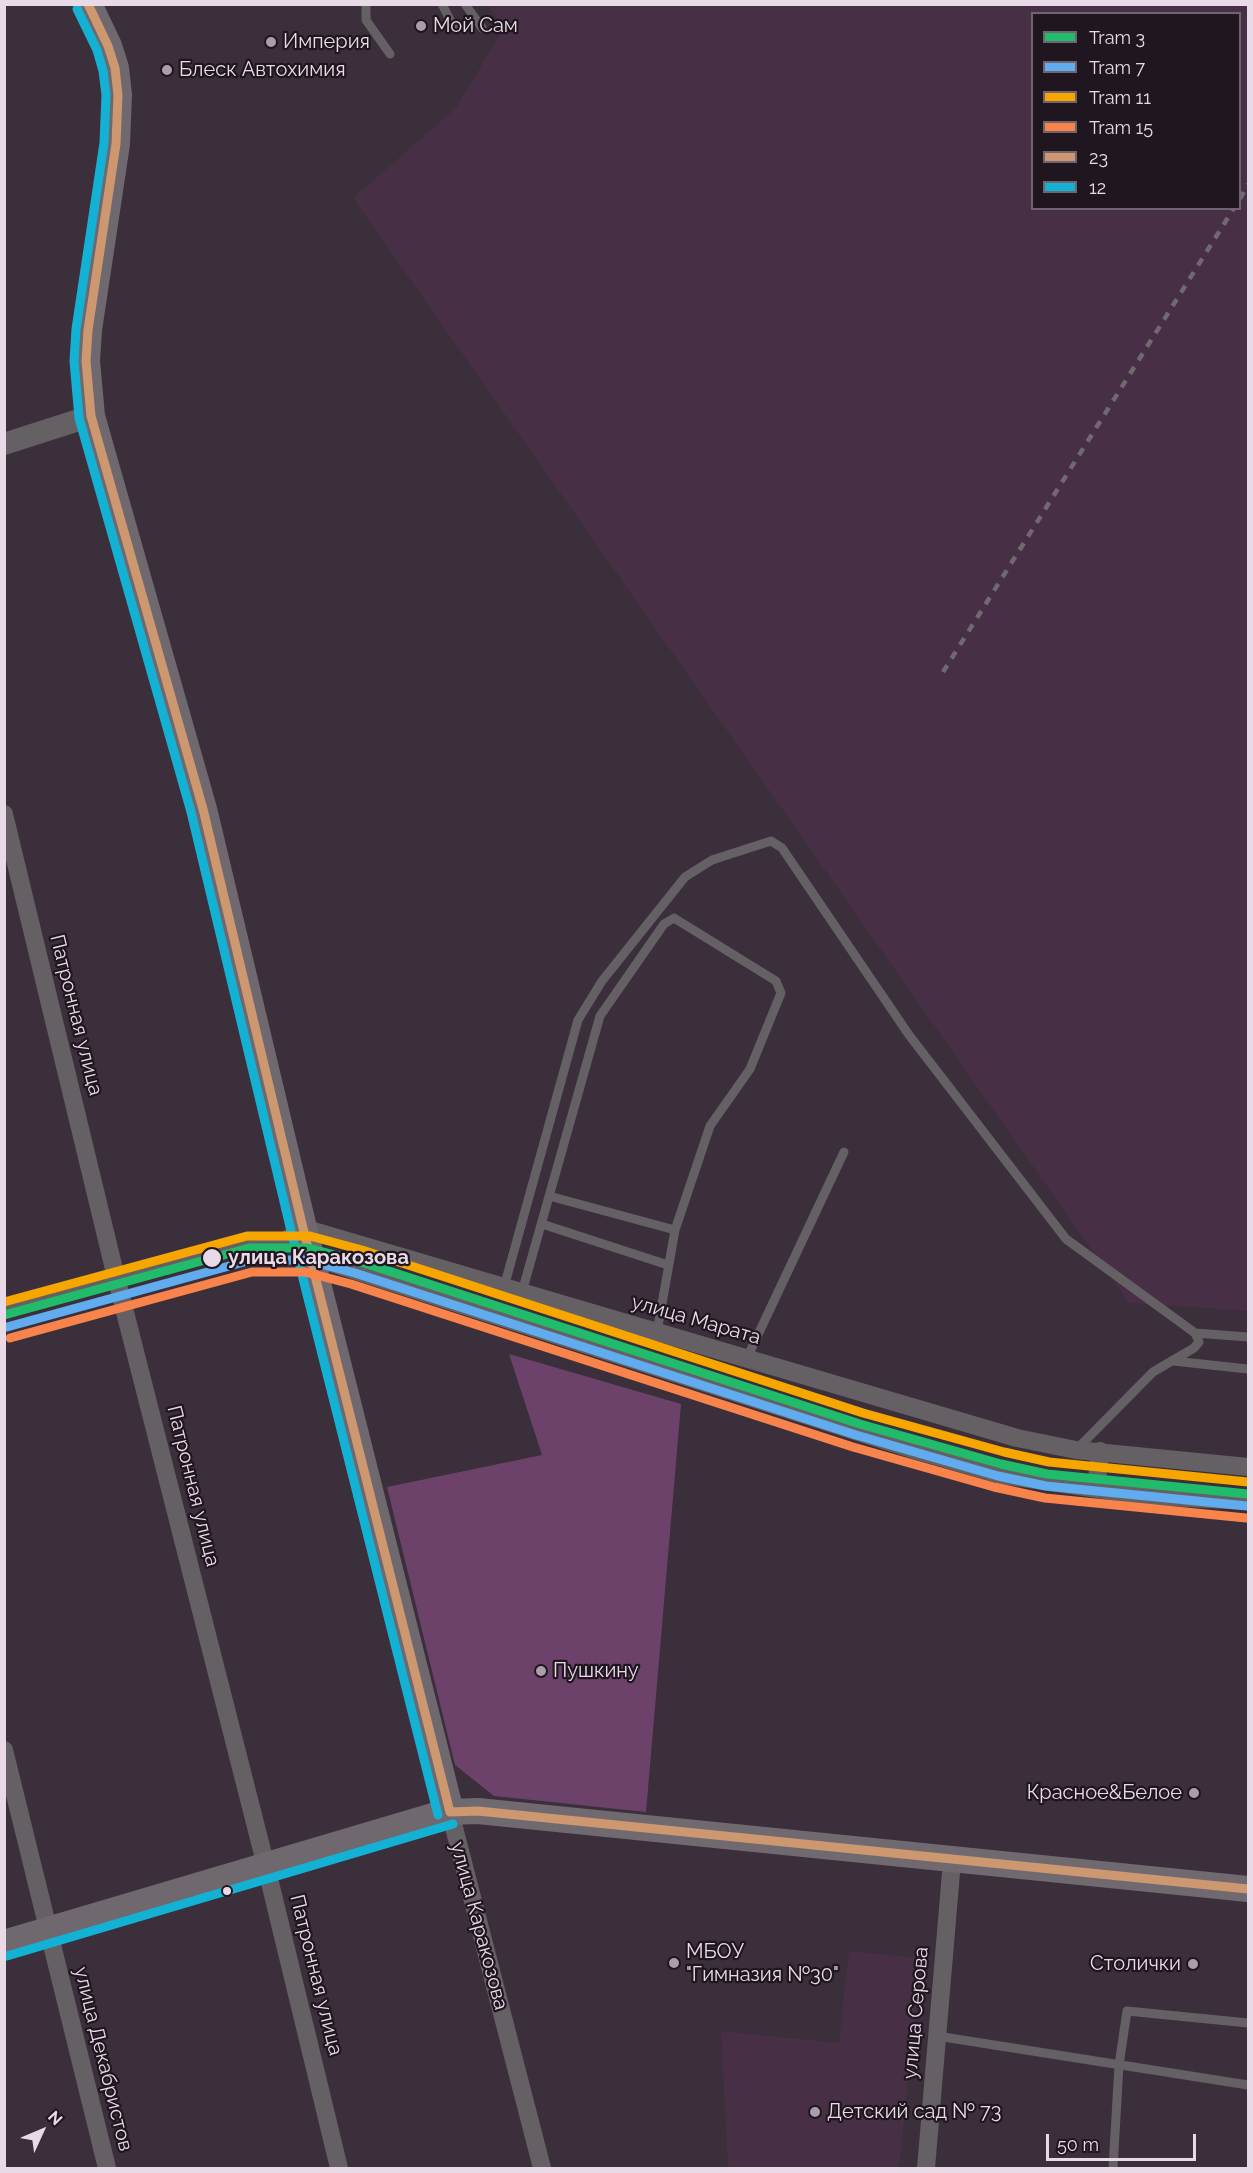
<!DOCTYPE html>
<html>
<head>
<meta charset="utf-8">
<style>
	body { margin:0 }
	#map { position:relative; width:1253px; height:2173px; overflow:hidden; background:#3a2f3a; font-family:Raleway,sans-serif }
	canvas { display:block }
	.frame { position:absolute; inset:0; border:6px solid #e8dae7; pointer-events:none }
	.legend { position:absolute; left:1031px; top:12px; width:210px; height:198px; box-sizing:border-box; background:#20161f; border:2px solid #70646f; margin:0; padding:8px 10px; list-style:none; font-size:18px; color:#e8dae7 }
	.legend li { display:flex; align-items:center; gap:12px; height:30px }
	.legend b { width:30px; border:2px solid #70646f }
	.north { position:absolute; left:12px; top:2101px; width:60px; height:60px; -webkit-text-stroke:4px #20161f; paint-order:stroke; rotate:46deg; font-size:16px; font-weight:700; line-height:24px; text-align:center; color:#e8dae7 }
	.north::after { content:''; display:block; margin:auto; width:21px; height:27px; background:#e8dae7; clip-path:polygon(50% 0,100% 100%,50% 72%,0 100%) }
	.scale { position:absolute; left:1046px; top:2134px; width:150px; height:27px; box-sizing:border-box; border:3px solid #e8dae7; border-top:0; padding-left:8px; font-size:18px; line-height:21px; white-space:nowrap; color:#e8dae7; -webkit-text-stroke:4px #20161f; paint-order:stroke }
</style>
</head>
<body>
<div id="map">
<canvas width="1253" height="2173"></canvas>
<div class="frame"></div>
<ul class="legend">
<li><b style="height:8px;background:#20bc6c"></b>Tram 3</li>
<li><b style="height:8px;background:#60acee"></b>Tram 7</li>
<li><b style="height:8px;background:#f7a600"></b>Tram 11</li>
<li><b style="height:8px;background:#f8844c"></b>Tram 15</li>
<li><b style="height:8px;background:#cd976f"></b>23</li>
<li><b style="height:8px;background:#13b2d5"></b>12</li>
</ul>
<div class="north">N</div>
<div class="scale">50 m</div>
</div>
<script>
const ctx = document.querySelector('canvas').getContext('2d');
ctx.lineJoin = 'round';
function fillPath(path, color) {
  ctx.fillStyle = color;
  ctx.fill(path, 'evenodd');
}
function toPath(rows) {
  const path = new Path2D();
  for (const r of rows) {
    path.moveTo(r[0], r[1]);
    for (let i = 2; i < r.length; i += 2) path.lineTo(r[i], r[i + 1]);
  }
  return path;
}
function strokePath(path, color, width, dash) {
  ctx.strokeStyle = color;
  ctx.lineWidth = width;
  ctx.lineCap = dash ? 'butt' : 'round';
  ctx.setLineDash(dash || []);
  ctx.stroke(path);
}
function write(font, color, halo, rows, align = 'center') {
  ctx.font = font + ' Raleway,sans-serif';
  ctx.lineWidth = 4.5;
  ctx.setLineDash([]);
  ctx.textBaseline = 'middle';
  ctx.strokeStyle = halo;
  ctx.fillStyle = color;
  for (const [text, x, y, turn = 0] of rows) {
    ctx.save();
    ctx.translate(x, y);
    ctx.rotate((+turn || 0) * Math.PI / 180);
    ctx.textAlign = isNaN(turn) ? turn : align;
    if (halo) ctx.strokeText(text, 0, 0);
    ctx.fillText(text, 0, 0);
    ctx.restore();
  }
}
const built = toPath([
	[488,5,1248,5,1248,1311,1129,1303,353,198,456,108,503,29],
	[1032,14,1240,14,1240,208,1032,208],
	[849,1951,921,1958,899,2168,728,2168,721,2031,839,2043]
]);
const green = toPath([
	[509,1354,681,1404,646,1812,494,1796,455,1765,387,1487,542,1455]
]);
const service = toPath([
	[366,4,366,20,390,54],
	[442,4,454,28],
	[465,4,482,28],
	[549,1196,675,1230],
	[542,1224,668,1265],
	[504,1287,578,1020,602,981,685,877,712,860,771,841,782,848,909,1035,1066,1239,1195,1333,1199,1342,1194,1348,1153,1372,1076,1450],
	[522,1292,600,1016,664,924,674,918,776,981,781,993,750,1069,710,1126,675,1230,657,1332],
	[1195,1333,1248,1337],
	[747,1358,844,1152],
	[1173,1361,1248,1369],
	[937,2036,1248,2085],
	[1113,2168,1119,2065,1127,2011,1248,2023]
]);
const minor = toPath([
	[4,814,114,1269,266,1866,339,2168],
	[306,1255,908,1448,1002,1475,1146,1496,1248,1501],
	[4,1310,248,1243,284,1242,303,1228,1017,1438,1076,1450,1248,1467],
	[1096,1489,1100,1451],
	[4,1750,107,2168],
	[450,1812,542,2168],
	[926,2168,952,1861]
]);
const tertiary = toPath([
	[4,444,91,416]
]);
const secondary = toPath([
	[450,1812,478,1811,1248,1889]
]);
const primary = toPath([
	[4,1944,450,1812,303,1228,203,809,91,416,86,361,88,330,116,144,118,95,115,68,108,46,88,4]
]);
const rail = toPath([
	[1240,199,1248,184],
	[943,672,1234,208]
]);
const bus1 = toPath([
	[88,4,108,46,115,68,118,95,116,144,88,330,86,361,91,416,203,809,303,1228,450,1812],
	[450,1812,478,1811,1248,1889]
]);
const bus2 = toPath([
	[77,9,97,50,103,71,106,95,104,143,76,329,74,361,79,418,191,812,291,1231,438,1815],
	[7,1956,453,1824]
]);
const tram1 = toPath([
	[4,1315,249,1248,308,1248,358,1261,860,1424,1001,1464,1047,1474,1248,1494]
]);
const tram2 = toPath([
	[7,1327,251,1260,306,1260,355,1273,856,1435,998,1476,1046,1486,1247,1506]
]);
const tram3 = toPath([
	[4,1302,247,1236,310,1236,362,1250,863,1413,1004,1452,1049,1462,1248,1482]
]);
const tram4 = toPath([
	[10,1338,252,1272,305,1272,351,1284,853,1447,994,1487,1045,1498,1246,1518]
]);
const markers = [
	[421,26,6,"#ab9eaa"],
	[271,42,6,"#ab9eaa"],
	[167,70,6,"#ab9eaa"],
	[212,1258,10,"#e8dae7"],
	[541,1671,6,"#ab9eaa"],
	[1194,1793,6,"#ab9eaa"],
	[227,1891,5,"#e8dae7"],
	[674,1963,6,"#ab9eaa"],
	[1193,1964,6,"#ab9eaa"],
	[815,2112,6,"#ab9eaa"]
];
const poiNames = [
	["Мой Сам",433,26],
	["Империя",283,42],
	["Блеск Автохимия",179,70],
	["Пушкину",553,1671],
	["Красное&Белое",1182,1793,"right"],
	["МБОУ",686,1952],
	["\"Гимназия №30\"",686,1975],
	["Столички",1181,1964,"right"],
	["Детский сад № 73",827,2112]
];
const streetNames = [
	["Патронная улица",76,1015,76],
	["улица Марата",696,1320,16],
	["Патронная улица",193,1486,76],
	["улица Каракозова",479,1926,75],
	["Патронная улица",316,1975,76],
	["улица Серова",916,2013,-85],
	["улица Декабристов",103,2059,76]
];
const stopNames = [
	["улица Каракозова",228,1258]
];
fillPath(built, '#472f46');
fillPath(green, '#6c426b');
strokePath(service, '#646064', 9);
strokePath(minor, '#646064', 18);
strokePath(tertiary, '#646064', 22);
strokePath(secondary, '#706a70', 26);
strokePath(primary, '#6f686f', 28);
strokePath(rail, '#706a70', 4.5, [8, 8]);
strokePath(bus1, '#cd976f', 9);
strokePath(bus2, '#13b2d5', 9);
strokePath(tram1, '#20bc6c', 9);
strokePath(tram2, '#60acee', 9);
strokePath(tram3, '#f7a600', 9);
strokePath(tram4, '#f8844c', 9);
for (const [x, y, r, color] of markers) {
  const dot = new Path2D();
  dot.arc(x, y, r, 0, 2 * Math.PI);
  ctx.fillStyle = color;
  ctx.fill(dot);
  strokePath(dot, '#20161f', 2);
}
write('20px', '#e8dae7', '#20161f', poiNames, 'left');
write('20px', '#e8dae7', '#20161f', streetNames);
write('bold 20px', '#e8dae7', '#20161f', stopNames, 'left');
</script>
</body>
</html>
